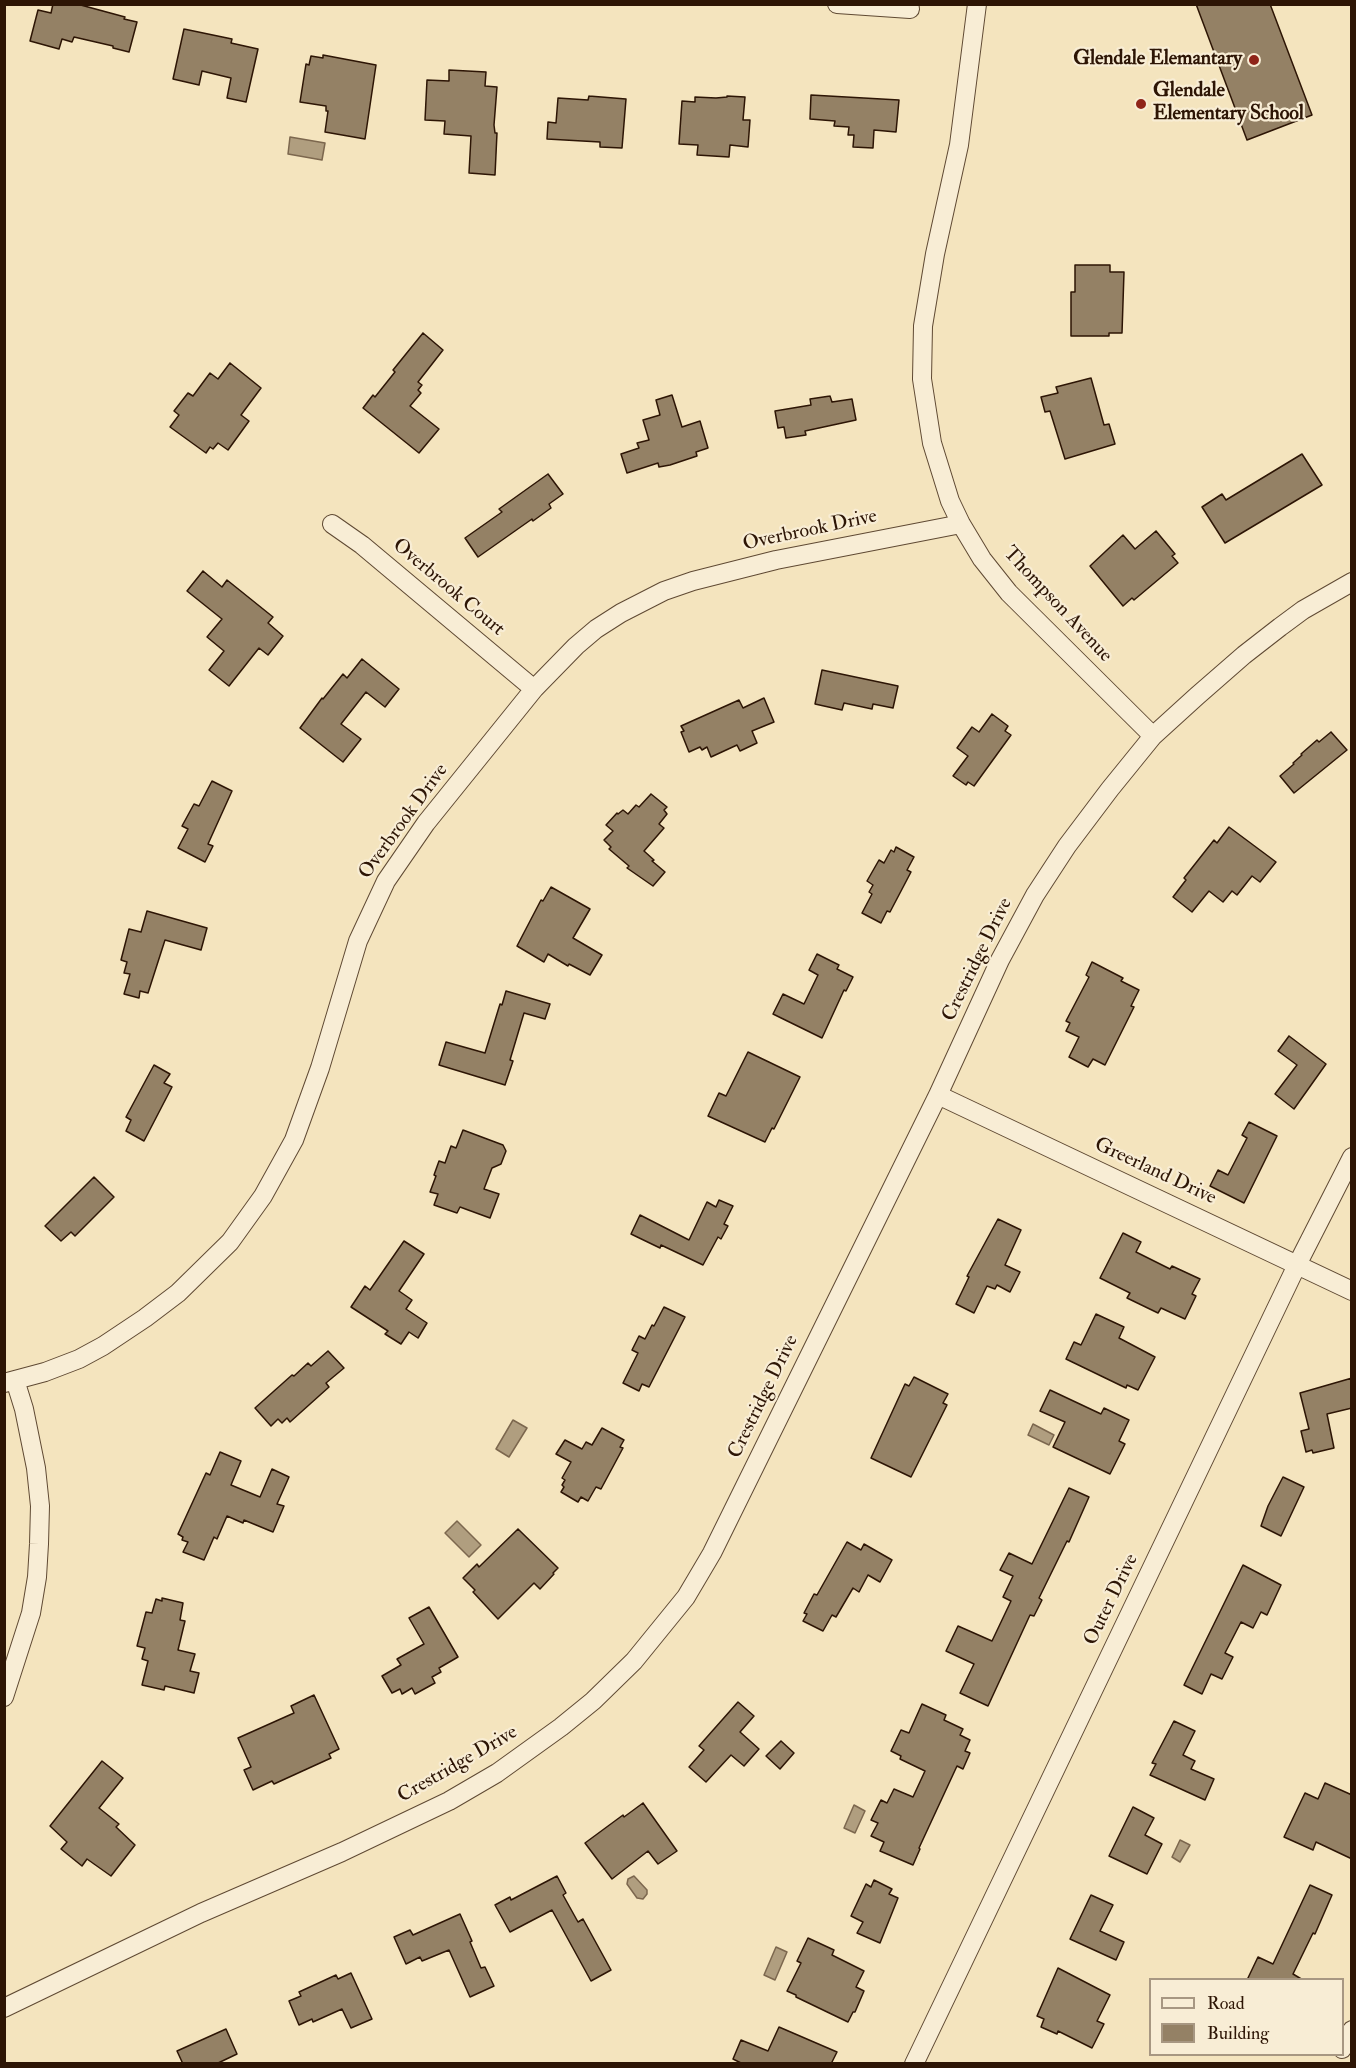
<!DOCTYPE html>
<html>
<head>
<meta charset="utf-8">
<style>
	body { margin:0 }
	#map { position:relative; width:1356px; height:2068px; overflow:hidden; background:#f4e4be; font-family:"IM FELL Double Pica",serif }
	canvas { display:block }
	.frame { position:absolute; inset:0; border:6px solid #2d1505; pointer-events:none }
	.legend { position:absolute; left:1149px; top:1978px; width:195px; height:78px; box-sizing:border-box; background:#f8edd5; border:2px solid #a79782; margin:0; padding:8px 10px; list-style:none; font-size:18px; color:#2d1505 }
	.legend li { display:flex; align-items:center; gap:12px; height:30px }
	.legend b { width:30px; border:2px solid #a79782 }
</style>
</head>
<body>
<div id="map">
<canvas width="1356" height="2068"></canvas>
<div class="frame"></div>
<ul class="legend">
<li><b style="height:8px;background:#f8edd5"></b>Road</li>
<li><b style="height:16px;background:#948165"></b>Building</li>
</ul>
</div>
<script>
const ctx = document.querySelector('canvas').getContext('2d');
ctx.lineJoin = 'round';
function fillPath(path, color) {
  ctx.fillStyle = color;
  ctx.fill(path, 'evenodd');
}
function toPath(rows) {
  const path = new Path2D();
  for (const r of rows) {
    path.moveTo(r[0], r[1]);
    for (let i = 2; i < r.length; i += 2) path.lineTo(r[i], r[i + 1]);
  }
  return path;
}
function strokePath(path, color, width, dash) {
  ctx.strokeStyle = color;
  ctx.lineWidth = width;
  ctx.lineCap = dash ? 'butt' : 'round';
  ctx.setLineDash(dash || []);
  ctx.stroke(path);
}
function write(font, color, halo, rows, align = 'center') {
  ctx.font = font + ' "IM FELL Double Pica",serif';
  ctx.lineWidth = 4.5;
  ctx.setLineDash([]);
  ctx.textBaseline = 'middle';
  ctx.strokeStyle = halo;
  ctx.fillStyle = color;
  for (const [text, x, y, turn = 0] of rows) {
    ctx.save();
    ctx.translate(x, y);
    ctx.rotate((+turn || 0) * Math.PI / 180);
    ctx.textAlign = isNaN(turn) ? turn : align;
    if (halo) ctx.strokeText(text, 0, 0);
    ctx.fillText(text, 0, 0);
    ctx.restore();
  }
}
const water = toPath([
	[290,137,325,143,322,160,288,154,290,137],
	[513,1420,527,1428,509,1457,496,1449,513,1420],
	[1033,1424,1054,1435,1049,1445,1028,1435,1033,1424],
	[457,1521,481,1545,469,1557,445,1533,457,1521],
	[854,1805,865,1811,855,1833,844,1828,854,1805],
	[1180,1840,1190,1845,1180,1862,1172,1857,1180,1840],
	[634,1876,647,1890,647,1894,643,1899,637,1898,627,1884,628,1879,634,1876],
	[776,1947,787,1952,775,1980,764,1975,776,1947]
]);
const building = toPath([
	[53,4,77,4,125,17,124,19,137,22,129,52,113,48,113,46,74,37,72,42,62,39,59,49,30,41,38,10,51,13,53,4],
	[1196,4,1270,4,1312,115,1247,140,1196,4],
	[184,29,232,39,231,43,258,49,246,102,227,98,231,78,202,71,199,85,173,79,184,29],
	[323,55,376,65,365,139,325,132,328,111,326,111,326,106,300,102,306,64,309,65,311,56,323,58,323,55],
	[449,70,486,72,485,86,497,87,494,125,495,133,497,133,495,175,469,173,471,136,444,134,445,121,425,120,427,80,449,81,449,70],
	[811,95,899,100,896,132,874,130,873,148,853,147,854,135,848,135,849,127,834,126,835,121,810,119,811,95],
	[589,96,626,99,622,148,600,147,600,142,547,139,548,122,556,123,558,98,588,100,589,96],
	[727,96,745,97,743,120,750,120,748,147,730,145,729,157,697,155,698,145,679,144,682,101,695,102,695,97,716,98,727,97,727,96],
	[1075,265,1110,265,1110,272,1124,272,1122,333,1109,333,1109,336,1071,336,1071,292,1075,292,1075,265],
	[423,333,443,350,418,382,422,385,418,390,421,393,410,406,439,429,419,453,363,408,373,395,375,397,395,372,393,370,423,333],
	[230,363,261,388,241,415,249,421,228,450,218,443,213,449,210,447,206,453,170,427,179,415,174,411,188,393,193,396,210,373,218,379,230,363],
	[1091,378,1104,425,1109,424,1115,444,1065,459,1050,411,1045,412,1041,397,1058,393,1056,387,1091,378],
	[672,395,682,427,700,421,708,448,696,452,697,456,670,465,659,467,658,463,627,473,621,454,639,448,637,443,649,440,643,420,660,415,656,400,672,395],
	[830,396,832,402,852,399,856,420,805,431,806,435,786,438,784,427,778,428,775,411,811,405,810,399,830,396],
	[1302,454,1322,485,1225,543,1202,507,1222,494,1226,500,1302,454],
	[548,474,563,494,549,504,551,508,533,521,532,519,478,557,465,538,502,512,499,509,548,474],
	[1156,531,1175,554,1172,556,1178,563,1134,600,1132,598,1123,606,1090,566,1123,535,1135,549,1156,531],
	[203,571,222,587,227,580,273,617,268,623,283,636,268,655,259,648,229,686,209,670,224,651,207,637,222,619,187,591,203,571],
	[362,659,399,689,385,707,366,692,341,724,361,739,343,762,300,728,322,698,323,699,343,674,347,678,362,659],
	[822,670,898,686,893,708,873,704,872,709,844,703,842,710,815,704,822,670],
	[764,698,774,722,752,731,757,743,740,751,737,745,711,757,707,747,702,750,700,747,689,752,681,732,684,731,681,726,739,700,743,708,764,698],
	[992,714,1008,726,1005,731,1011,735,974,786,968,782,966,785,953,776,968,756,957,748,972,727,979,732,992,714],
	[1331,732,1347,750,1294,793,1280,776,1294,764,1293,763,1302,755,1301,754,1317,740,1319,742,1331,732],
	[212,781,232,791,208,844,213,846,205,862,178,848,188,829,182,826,194,804,199,806,212,781],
	[651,794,667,807,664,810,667,814,659,824,664,828,644,851,654,860,652,861,665,872,653,886,627,868,629,866,609,849,611,847,604,840,613,831,606,825,617,813,618,814,623,810,628,814,636,805,639,807,651,794],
	[1229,827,1276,862,1260,882,1252,876,1237,895,1232,891,1223,902,1209,891,1192,912,1173,897,1186,880,1184,878,1214,840,1217,843,1229,827],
	[896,847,914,857,907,870,911,872,890,912,887,911,881,923,862,913,872,894,869,892,873,885,867,881,879,860,884,863,891,850,894,852,896,847],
	[551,887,590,909,573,938,602,955,590,975,569,964,568,966,548,954,544,962,517,946,541,900,543,901,551,887],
	[147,911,207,928,201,950,165,940,148,993,140,991,139,998,124,994,130,974,124,973,127,962,121,960,129,929,141,932,147,911],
	[817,954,839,965,837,969,853,977,846,991,844,990,822,1038,773,1014,783,994,804,1004,818,975,809,970,817,954],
	[1092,962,1123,978,1121,981,1139,990,1131,1006,1134,1007,1105,1065,1093,1059,1088,1067,1069,1057,1079,1037,1066,1031,1070,1023,1066,1021,1089,977,1086,975,1092,962],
	[506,991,550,1004,545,1019,524,1013,510,1060,513,1061,505,1085,439,1065,446,1042,485,1053,500,1004,502,1005,506,991],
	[1289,1036,1326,1064,1294,1109,1275,1094,1297,1065,1278,1051,1289,1036],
	[748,1052,800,1077,774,1129,772,1128,765,1142,708,1116,719,1093,726,1096,748,1052],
	[154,1065,170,1074,164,1083,172,1087,144,1141,126,1131,131,1120,126,1117,154,1065],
	[1249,1122,1277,1136,1244,1203,1210,1186,1218,1170,1228,1175,1247,1138,1242,1135,1249,1122],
	[463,1130,503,1145,506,1151,501,1164,492,1168,484,1189,499,1194,490,1218,460,1207,457,1213,434,1205,438,1194,430,1192,436,1176,434,1175,439,1161,445,1163,451,1146,456,1148,463,1130],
	[94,1177,114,1197,75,1236,71,1232,61,1241,45,1226,94,1177],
	[719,1200,733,1206,724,1224,728,1226,721,1239,718,1237,703,1265,661,1245,660,1248,631,1234,640,1215,689,1240,707,1202,716,1207,719,1200],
	[998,1219,1021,1230,1005,1265,1020,1272,1010,1292,997,1285,995,1289,987,1286,974,1313,956,1304,969,1277,967,1276,998,1219],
	[1123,1233,1141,1242,1136,1252,1170,1269,1172,1266,1200,1279,1192,1294,1196,1296,1185,1319,1161,1308,1158,1313,1127,1298,1130,1293,1100,1278,1123,1233],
	[404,1241,424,1254,399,1291,412,1300,406,1309,427,1323,418,1338,409,1332,401,1344,385,1334,388,1331,351,1307,365,1286,370,1290,404,1241],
	[664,1307,685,1317,649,1387,642,1384,639,1391,623,1383,638,1353,632,1350,639,1336,645,1339,652,1325,654,1326,664,1307],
	[1096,1314,1124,1327,1119,1338,1155,1357,1138,1390,1127,1385,1126,1388,1066,1359,1074,1342,1081,1345,1096,1314],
	[328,1351,344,1368,326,1383,329,1387,290,1422,287,1418,282,1423,278,1419,271,1426,255,1408,292,1375,294,1376,308,1363,311,1366,328,1351],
	[914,1377,948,1394,943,1403,947,1405,911,1477,871,1458,905,1384,909,1386,914,1377],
	[1352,1378,1352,1408,1327,1414,1334,1448,1313,1453,1312,1450,1306,1452,1301,1431,1309,1429,1300,1393,1352,1378],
	[1050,1390,1101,1414,1104,1408,1129,1420,1119,1441,1125,1444,1110,1474,1053,1447,1065,1422,1040,1411,1050,1390],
	[602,1428,624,1440,620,1447,623,1448,601,1489,596,1487,588,1501,581,1497,578,1502,561,1492,564,1487,562,1485,565,1480,562,1478,571,1462,556,1454,565,1440,582,1449,586,1442,592,1445,602,1428],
	[220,1452,241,1461,231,1485,260,1497,272,1469,289,1477,277,1504,284,1506,273,1532,244,1520,243,1523,227,1516,217,1539,214,1537,204,1560,183,1552,188,1542,182,1540,183,1537,178,1534,206,1473,210,1475,220,1452],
	[1283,1477,1304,1487,1281,1536,1261,1526,1268,1506,1283,1477],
	[1069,1488,1089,1497,1069,1542,1067,1541,1039,1598,1042,1600,1034,1616,1030,1615,988,1706,960,1693,974,1664,946,1651,958,1626,992,1641,1011,1601,1003,1597,1013,1576,1000,1570,1009,1553,1032,1564,1069,1488],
	[518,1529,558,1568,553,1573,554,1574,540,1589,534,1583,498,1619,473,1592,475,1590,463,1578,477,1564,479,1567,518,1529],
	[847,1542,861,1550,864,1544,892,1560,880,1582,868,1575,859,1592,853,1588,836,1617,832,1615,823,1631,803,1621,807,1614,804,1613,814,1594,817,1595,847,1542],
	[1243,1565,1281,1585,1267,1615,1261,1612,1253,1628,1241,1622,1225,1653,1233,1657,1222,1679,1211,1674,1202,1694,1184,1685,1243,1565],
	[162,1598,183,1603,180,1620,185,1621,178,1650,195,1654,190,1671,199,1673,194,1693,165,1686,164,1690,142,1685,148,1661,142,1659,145,1648,137,1646,146,1612,152,1613,156,1599,162,1601,162,1598],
	[429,1607,458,1657,439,1668,441,1672,432,1677,435,1683,415,1694,412,1688,402,1694,400,1689,392,1693,382,1676,401,1665,397,1659,424,1644,409,1618,429,1607],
	[314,1695,339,1749,329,1754,331,1758,274,1784,272,1781,253,1790,244,1770,251,1767,238,1738,294,1713,291,1706,314,1695],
	[738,1702,754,1716,740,1732,759,1749,744,1766,731,1755,706,1782,689,1767,704,1750,699,1746,738,1702],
	[922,1704,946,1715,944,1720,963,1729,960,1735,970,1740,965,1751,970,1753,963,1769,957,1766,919,1848,920,1849,913,1865,880,1851,884,1842,871,1836,878,1823,871,1820,881,1800,887,1803,894,1789,913,1797,925,1771,900,1759,901,1756,891,1751,901,1730,909,1733,922,1704],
	[1174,1721,1195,1731,1183,1755,1195,1761,1191,1769,1214,1779,1205,1800,1150,1775,1156,1764,1152,1763,1174,1721],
	[781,1741,794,1753,780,1769,766,1756,781,1741],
	[102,1761,123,1778,99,1808,119,1824,116,1827,135,1845,111,1876,87,1859,82,1866,61,1849,67,1842,50,1826,102,1761],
	[1325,1783,1352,1795,1352,1859,1316,1842,1313,1850,1284,1837,1305,1793,1318,1799,1325,1783],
	[643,1803,677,1851,658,1864,648,1851,612,1879,585,1843,623,1815,624,1817,643,1803],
	[1133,1807,1154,1818,1145,1835,1162,1844,1147,1874,1109,1856,1133,1807],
	[557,1876,566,1893,563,1895,578,1922,583,1919,611,1970,591,1981,552,1910,510,1932,495,1905,510,1897,511,1900,557,1876],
	[874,1880,892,1889,889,1894,898,1898,880,1943,857,1933,863,1922,851,1916,866,1884,871,1887,874,1880],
	[1310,1885,1332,1895,1315,1934,1313,1933,1293,1974,1303,1980,1247,1980,1258,1957,1273,1964,1310,1885],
	[1091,1895,1113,1905,1100,1931,1124,1942,1116,1960,1070,1939,1091,1895],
	[460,1914,472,1941,470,1942,481,1968,485,1967,494,1986,470,1997,449,1950,422,1961,420,1957,406,1964,394,1937,410,1930,413,1935,460,1914],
	[808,1938,834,1950,832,1955,864,1971,856,1987,864,1991,855,2012,853,2012,848,2022,796,1997,796,1995,787,1991,801,1963,797,1961,808,1938],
	[1058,1968,1110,1995,1097,2021,1104,2024,1092,2048,1058,2031,1057,2034,1041,2027,1044,2019,1037,2016,1058,1968],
	[351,1973,372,2019,351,2028,342,2009,313,2022,312,2019,299,2025,289,2001,301,1996,299,1992,336,1975,338,1979,351,1973],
	[779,2027,837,2052,831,2064,743,2064,733,2059,741,2040,768,2051,779,2027],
	[226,2029,237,2054,216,2064,183,2064,177,2051,226,2029]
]);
const street = toPath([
	[837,4,910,9],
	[977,4,959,145,935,254,923,326,922,379,932,443,950,501,961,524,982,559,1009,593,1153,736],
	[332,524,362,545,534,689],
	[938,1095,1352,1291],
	[4,1383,45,1372,79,1359,103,1346,145,1318,178,1293,230,1242,263,1196,294,1140,320,1068,358,941,386,881,426,823,534,689,576,646,596,629,621,613,664,591,693,581,776,560,961,524],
	[4,1697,31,1613,37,1577,39,1544,40,1506,36,1468,24,1409,15,1380],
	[4,2008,201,1913,342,1852,449,1801,497,1773,561,1727,593,1701,634,1661,686,1597,712,1553,938,1095,1000,960,1035,895,1067,846,1110,789,1153,736,1197,696,1244,655,1280,627,1303,610,1352,582],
	[1342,2049,1352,2030],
	[914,2064,1297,1265,1352,1157]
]);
const markers = [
	[1254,60,6,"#8f2418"],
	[1141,104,6,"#8f2418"]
];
const poiNames = [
	["Glendale Elemantary",1242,60],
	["Glendale",1153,92,"left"],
	["Elementary School",1153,115,"left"]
];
const streetNames = [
	["Overbrook Drive",810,531,-12],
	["Overbrook Court",448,588,40],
	["Thompson Avenue",1057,605,47],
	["Overbrook Drive",404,822,-54],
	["Crestridge Drive",978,960,-64],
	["Greerland Drive",1155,1172,25],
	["Crestridge Drive",764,1397,-64],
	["Outer Drive",1112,1600,-64],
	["Crestridge Drive",458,1765,-30]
];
fillPath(water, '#b09e7f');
strokePath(water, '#7c674e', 1.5);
fillPath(building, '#948165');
strokePath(building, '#2d1505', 1.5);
strokePath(street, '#5f4933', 20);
strokePath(street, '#f8edd5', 18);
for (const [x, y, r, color] of markers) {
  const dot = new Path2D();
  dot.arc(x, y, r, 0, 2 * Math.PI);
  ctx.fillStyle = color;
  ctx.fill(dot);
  strokePath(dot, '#f8edd5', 2);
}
write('bold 20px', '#2d1505', '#f8edd5', poiNames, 'right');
write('20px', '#2d1505', '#f8edd5', streetNames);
</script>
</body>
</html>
